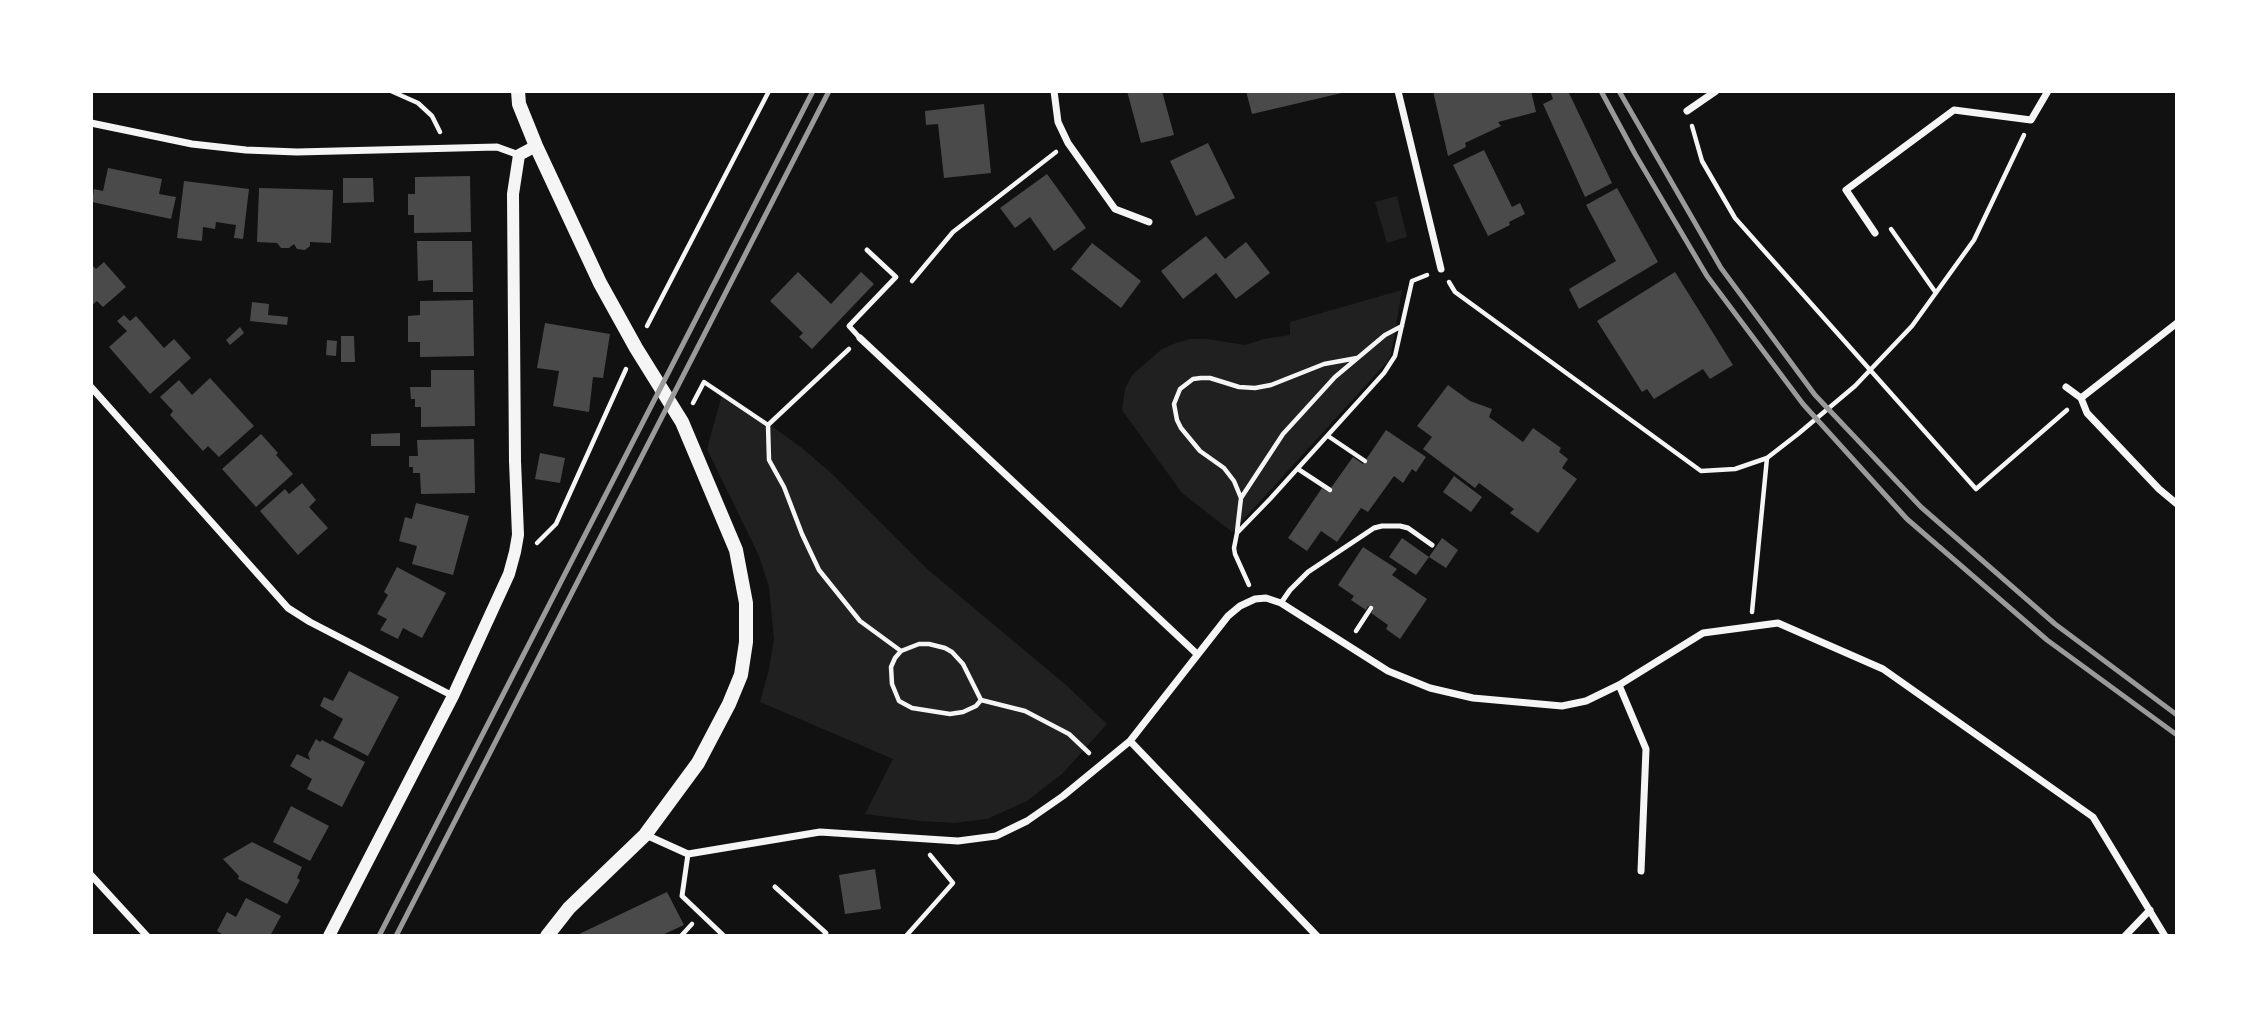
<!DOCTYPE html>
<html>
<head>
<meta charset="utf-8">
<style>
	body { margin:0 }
	#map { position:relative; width:2268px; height:1027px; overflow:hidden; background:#111; font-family:Roboto,sans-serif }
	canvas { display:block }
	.frame { position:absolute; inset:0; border:93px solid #fff; pointer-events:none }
</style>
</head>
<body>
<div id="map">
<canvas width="2268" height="1027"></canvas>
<div class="frame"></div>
</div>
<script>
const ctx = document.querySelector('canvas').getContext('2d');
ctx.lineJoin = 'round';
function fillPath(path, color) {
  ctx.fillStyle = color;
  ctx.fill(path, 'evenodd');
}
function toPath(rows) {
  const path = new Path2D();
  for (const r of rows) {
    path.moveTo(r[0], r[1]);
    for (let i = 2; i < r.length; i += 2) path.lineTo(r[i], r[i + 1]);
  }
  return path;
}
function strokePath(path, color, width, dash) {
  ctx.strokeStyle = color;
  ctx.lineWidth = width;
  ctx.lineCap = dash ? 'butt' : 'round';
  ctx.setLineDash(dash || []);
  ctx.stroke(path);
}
const green = toPath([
	[1397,196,1407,237,1387,243,1375,202],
	[1402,290,1391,355,1387,362,1232,532,1182,493,1122,410,1125,389,1132,375,1162,349,1176,343,1190,339,1207,339,1245,345,1264,339,1290,335,1290,322],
	[723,391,802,448,830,472,926,568,1066,685,1107,724,1063,773,1027,801,987,819,954,823,921,821,865,814,893,759,760,702,769,669,774,639,769,587,759,556,707,449]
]);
const building = toPath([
	[1127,91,1162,91,1174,135,1141,143],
	[1246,91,1346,91,1346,92,1252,114],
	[1433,91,1531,91,1536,112,1498,122,1501,126,1465,143,1466,147,1448,156],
	[1550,91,1568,91,1612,183,1585,197,1543,104,1553,99],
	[984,104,991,173,944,178,938,124,926,125,925,111],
	[1208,143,1235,198,1196,216,1170,161],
	[1484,150,1512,207,1520,203,1525,214,1509,222,1510,225,1488,236,1453,165],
	[108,168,162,179,159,194,176,197,171,219,92,202,94,189,103,191],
	[1047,174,1086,228,1054,251,1030,217,1015,228,1000,208],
	[470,176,471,232,414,233,414,215,408,215,408,194,415,194,415,177],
	[343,178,373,178,374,202,343,203],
	[184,181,249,189,243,239,234,238,236,225,216,222,215,229,203,227,202,241,177,238],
	[259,188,333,190,331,243,310,242,310,246,305,250,297,249,294,244,289,248,281,248,277,243,257,242],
	[1617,188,1658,262,1579,309,1569,289,1616,261,1586,205],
	[1206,236,1225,259,1246,242,1270,273,1236,299,1216,273,1183,299,1161,271],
	[417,241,472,241,473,292,433,292,433,280,418,281],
	[1092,243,1141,281,1121,308,1071,269],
	[104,262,126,287,103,307,97,301,91,306,91,264,96,269],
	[798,272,831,304,861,272,874,284,812,349,799,337,803,333,770,301],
	[1675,272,1733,365,1710,379,1703,369,1654,399,1647,389,1642,392,1597,321],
	[473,300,474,356,420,357,420,342,408,342,408,316,420,315,420,301],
	[252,302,269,304,268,315,288,317,287,325,250,321],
	[124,315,130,321,136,316,164,348,174,339,191,358,150,394,109,347,127,331,117,321],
	[545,323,610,334,603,378,593,377,589,412,553,406,559,371,537,368],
	[240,327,244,333,230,345,226,340],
	[341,336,354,336,355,362,341,362],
	[327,340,337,341,336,356,326,355],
	[431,370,474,370,475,426,421,427,421,407,415,407,415,399,411,399,410,387,431,387],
	[210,378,254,426,219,457,208,446,203,451,170,415,173,411,160,397,179,380,192,395],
	[1448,385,1470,401,1492,409,1489,417,1523,442,1533,428,1561,448,1559,452,1568,459,1562,468,1577,479,1538,533,1510,513,1514,509,1479,483,1475,488,1423,449,1432,437,1417,426],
	[1386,430,1426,457,1416,472,1412,469,1403,483,1394,476,1368,512,1361,508,1337,542,1321,531,1307,551,1288,538,1322,488,1328,492,1353,457,1363,464],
	[400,433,400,446,371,446,371,434],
	[261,434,278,453,276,455,293,474,256,507,222,469],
	[474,439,475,493,421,494,420,473,413,473,413,467,409,467,409,456,418,456,417,440],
	[540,453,565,458,560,483,535,479],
	[1454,476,1482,497,1471,512,1443,492],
	[302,483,316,500,309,507,328,528,298,555,260,511,285,489,289,494],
	[416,503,469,516,453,575,412,564,417,546,399,541,405,517,412,519],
	[1402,538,1429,557,1442,538,1458,550,1446,568,1429,557,1416,575,1389,557],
	[1363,547,1397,569,1392,575,1427,599,1400,639,1386,629,1388,625,1371,613,1373,610,1368,606,1366,610,1351,600,1354,596,1338,585],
	[397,567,446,593,422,638,403,628,398,639,380,630,387,619,377,614,388,595,384,592],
	[349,671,399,697,368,756,333,738,343,719,320,706,324,697,333,701],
	[316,739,320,742,322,740,365,762,342,807,307,789,312,779,290,766,297,754,310,760,308,754],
	[291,806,329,826,310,861,273,842],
	[252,842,302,867,297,878,300,880,287,904,238,879,239,876,223,859],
	[875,869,881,909,845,914,839,875],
	[667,892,684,925,660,936,575,936],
	[246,898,281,916,270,936,225,936,217,931,227,912,236,917]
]);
const path = toPath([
	[391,91,418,103,432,116,440,132],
	[1692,126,1702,161,1735,218,1976,489,2067,410],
	[1891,229,1936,293],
	[912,281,953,232,1056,152],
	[1449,282,1455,292,1701,471,1735,469,1767,458,1798,434,1855,386,1912,326,1974,240,2024,135],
	[647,326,769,91],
	[693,403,704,382,768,425,849,349],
	[768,425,769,460,784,487,802,534,819,570,860,621,901,651],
	[1328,436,1365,461],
	[1298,469,1330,490],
	[1241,498,1234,481,1224,468,1200,451,1181,428,1177,420,1174,404,1180,389,1193,379,1201,378,1210,378,1239,387,1255,388,1271,385,1324,364,1357,358],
	[1237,532,1241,498,1283,434,1335,377,1385,335,1402,326],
	[537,543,556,524,626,369],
	[1249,585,1235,554,1234,548,1237,533,1270,499,1384,373,1395,356,1412,281,1427,275],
	[1752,612,1767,458],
	[1356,631,1371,608],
	[981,700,963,664,952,652,945,648,929,644,919,644,901,651,895,658,891,667,892,684,899,701,912,708,950,714,963,712,976,706,981,700,1025,711,1069,734,1089,753],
	[681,936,692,924],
	[906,936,953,883,930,855]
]);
const service = toPath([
	[860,338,849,326,896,277,867,250],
	[1281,603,1290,590,1308,572,1374,528,1382,526,1400,526,1408,528,1432,545],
	[688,854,682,896,724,936],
	[775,887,826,933,824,936]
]);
const minor = toPath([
	[1054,91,1058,122,1068,143,1115,209,1149,222],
	[1398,91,1441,269],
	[1687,111,1716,91],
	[91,123,192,144,246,150,297,152,497,147,519,155],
	[1875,233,1846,190,1954,110,2031,120,2048,91],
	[2177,323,2081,398,2087,413,2159,489,2177,504],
	[860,338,1197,654],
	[91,387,288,608,310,622,453,696],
	[2066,387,2081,398],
	[1619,685,1646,749,1641,871],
	[1130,741,1317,936],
	[646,835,688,854,820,832,958,841,996,836,1027,821,1063,796,1130,741,1228,616,1240,606,1255,599,1266,598,1281,603,1388,671,1430,688,1473,698,1562,706,1586,701,1619,685,1703,633,1778,623,1883,669,2093,817,2165,936],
	[91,875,147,936],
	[2125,936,2150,910]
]);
const tertiary = toPath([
	[329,936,453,696,509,574,515,552,518,535,515,461,513,194,519,155,536,146]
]);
const secondary = toPath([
	[518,91,519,104,536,146,600,283,636,348,682,422,736,550,746,603,746,642,741,675,729,704,698,763,645,835,569,908,547,936]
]);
const rail = toPath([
	[1601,91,1635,154,1707,276,1803,404,1907,519,2047,640,2177,735],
	[1619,91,1721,268,1815,395,1921,507,2055,624,2177,715],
	[379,936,813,91],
	[396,936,829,91]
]);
fillPath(green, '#202020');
fillPath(building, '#4a4a4a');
strokePath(path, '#f5f5f5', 4.5);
strokePath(service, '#f5f5f5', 5);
strokePath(minor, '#f5f5f5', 7);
strokePath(tertiary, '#f5f5f5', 12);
strokePath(secondary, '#f5f5f5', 14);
strokePath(rail, '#9a9a9a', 5);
</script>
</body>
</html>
